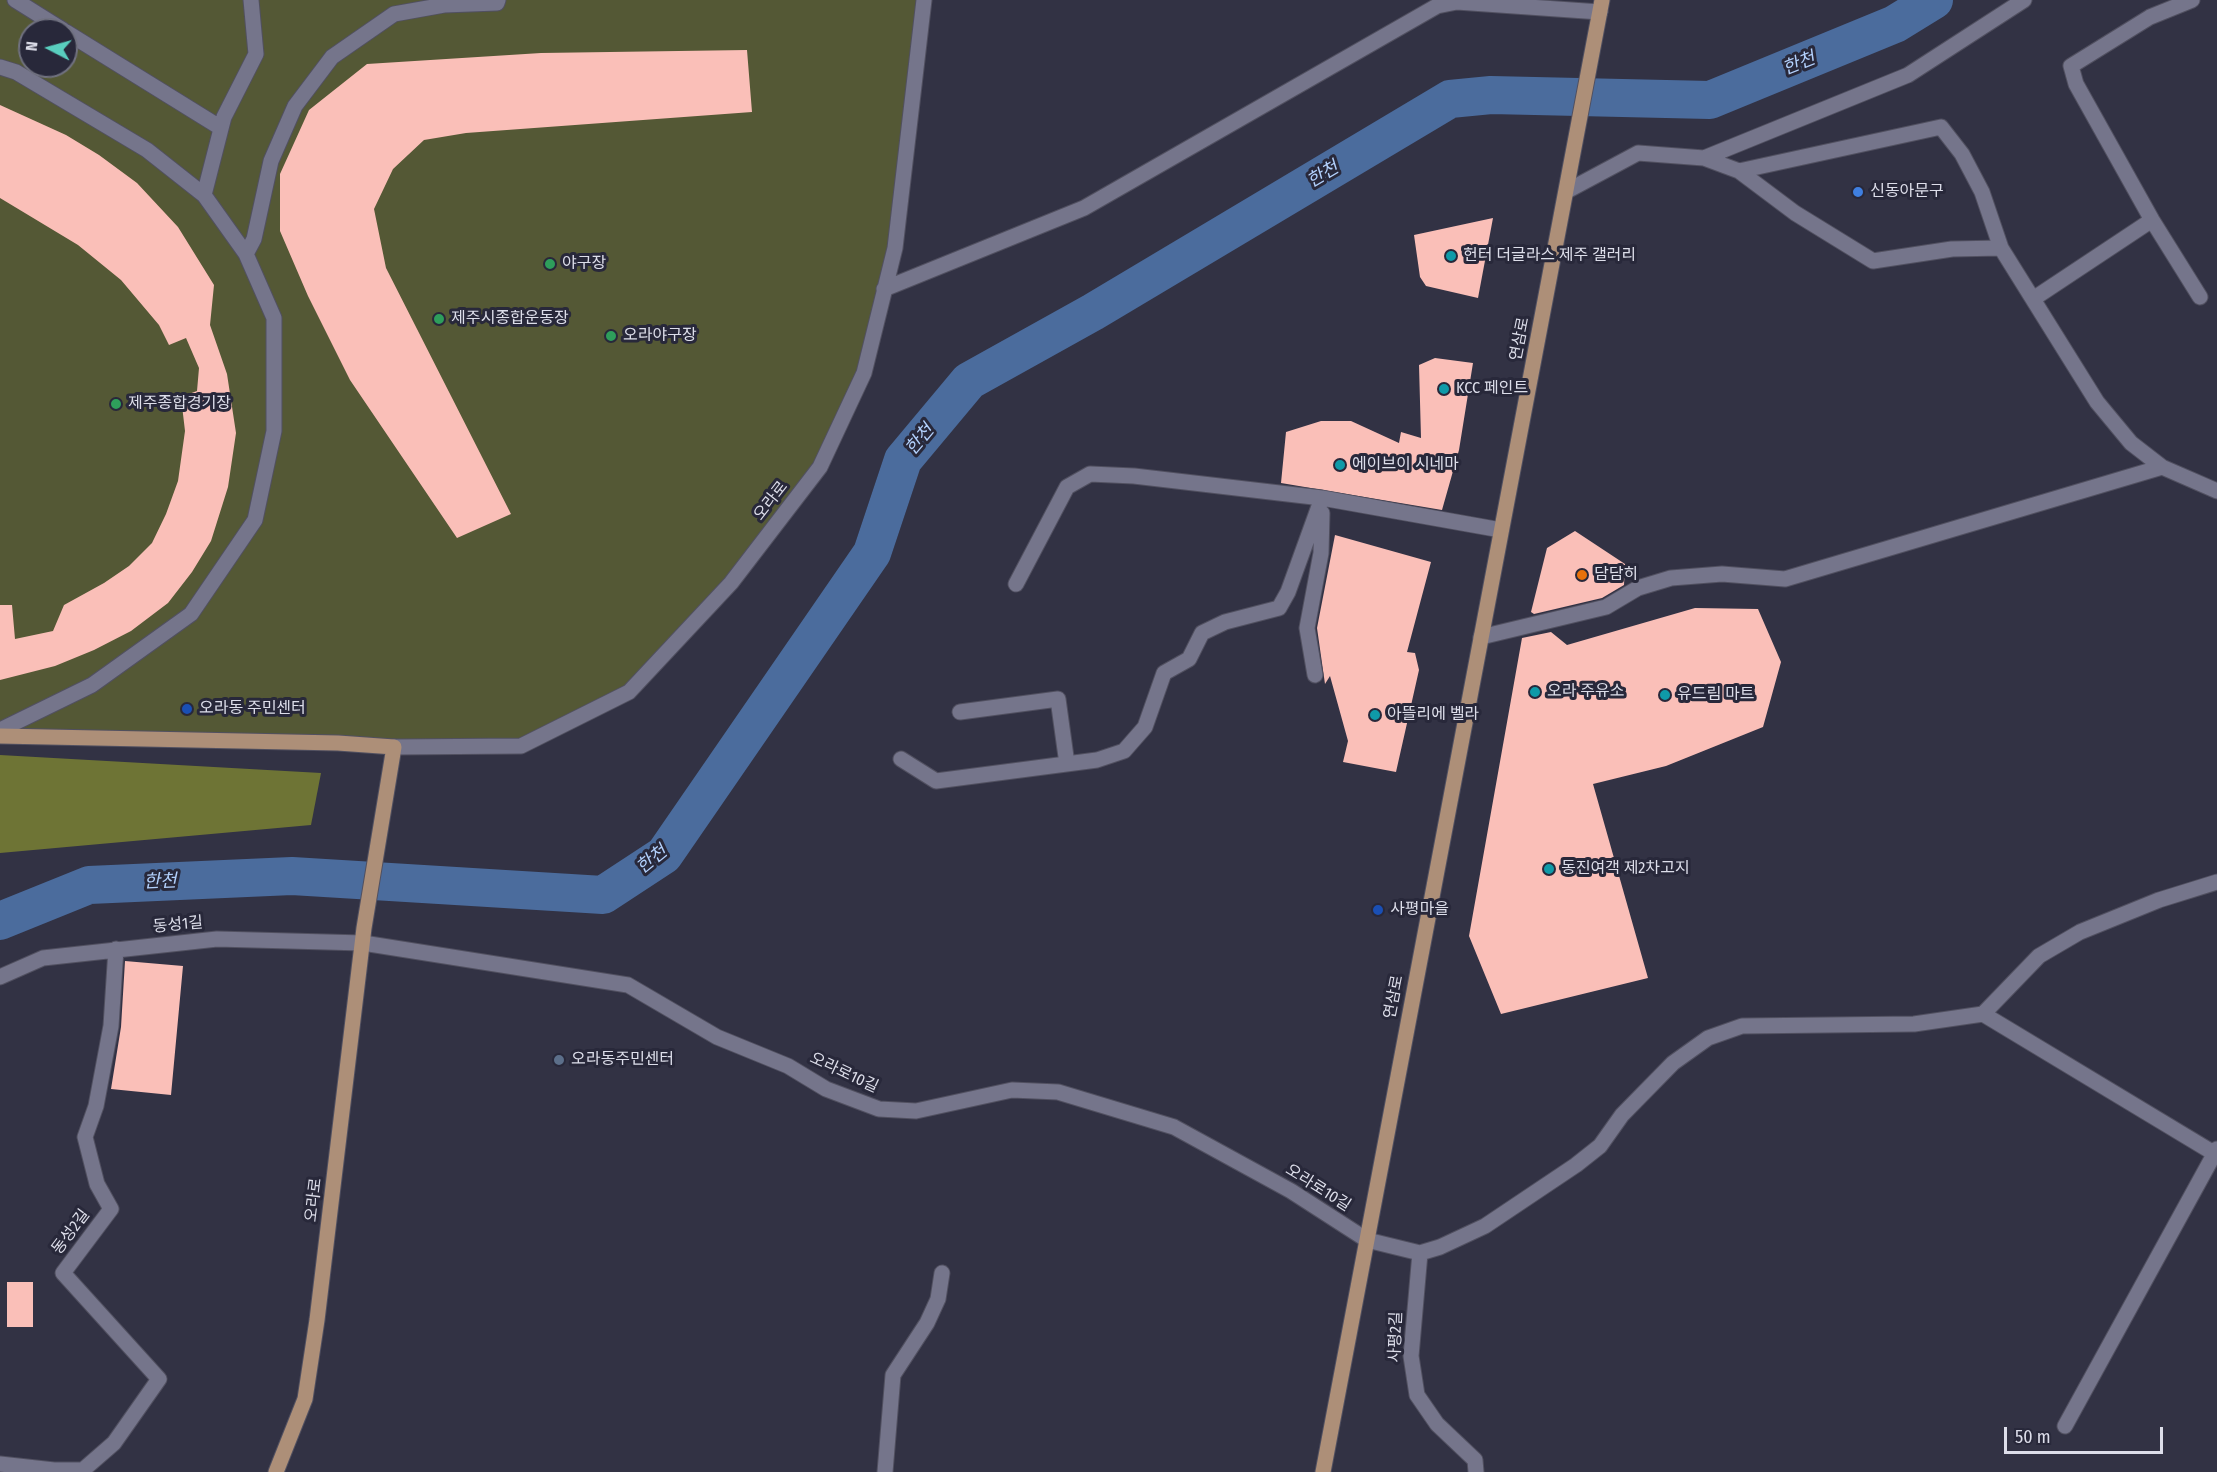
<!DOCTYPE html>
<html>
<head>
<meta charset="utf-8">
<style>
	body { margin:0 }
	#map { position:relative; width:2217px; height:1472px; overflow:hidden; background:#323244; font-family:"Fira Sans Condensed",sans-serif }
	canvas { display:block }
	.north { position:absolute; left:18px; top:18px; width:60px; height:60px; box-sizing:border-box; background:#28283a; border:2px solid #707180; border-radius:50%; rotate:276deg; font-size:16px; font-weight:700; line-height:24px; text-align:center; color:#dddeea }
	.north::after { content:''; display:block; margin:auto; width:21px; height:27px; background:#59cebe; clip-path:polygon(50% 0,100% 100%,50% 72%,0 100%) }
	.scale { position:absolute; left:2004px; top:1427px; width:159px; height:27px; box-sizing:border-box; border:3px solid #dddeea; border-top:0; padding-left:8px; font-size:18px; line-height:21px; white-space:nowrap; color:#dddeea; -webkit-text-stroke:4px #28283a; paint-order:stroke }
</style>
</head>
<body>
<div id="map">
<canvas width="2217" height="1472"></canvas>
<div class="north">N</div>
<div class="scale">50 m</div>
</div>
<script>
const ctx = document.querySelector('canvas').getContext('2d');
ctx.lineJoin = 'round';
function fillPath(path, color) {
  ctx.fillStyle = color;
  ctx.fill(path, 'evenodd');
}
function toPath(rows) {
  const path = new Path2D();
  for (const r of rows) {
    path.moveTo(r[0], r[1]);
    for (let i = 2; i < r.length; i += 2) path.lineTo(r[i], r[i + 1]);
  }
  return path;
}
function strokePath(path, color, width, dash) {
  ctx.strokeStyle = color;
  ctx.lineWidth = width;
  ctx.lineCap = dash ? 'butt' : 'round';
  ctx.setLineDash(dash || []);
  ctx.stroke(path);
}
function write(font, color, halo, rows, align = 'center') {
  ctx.font = font + ' "Fira Sans Condensed","Noto Sans KR",sans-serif';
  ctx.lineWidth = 6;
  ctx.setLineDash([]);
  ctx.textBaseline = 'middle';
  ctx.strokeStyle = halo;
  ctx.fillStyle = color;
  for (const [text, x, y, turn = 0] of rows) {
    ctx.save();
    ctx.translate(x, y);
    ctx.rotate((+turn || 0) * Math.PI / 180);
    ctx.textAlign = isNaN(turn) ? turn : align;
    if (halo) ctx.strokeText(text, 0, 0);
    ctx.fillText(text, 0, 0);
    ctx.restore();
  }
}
const green = toPath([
	[0,0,922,0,890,265,864,373,820,467,629,692,521,746,0,736],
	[30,30,66,30,66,66,30,66]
]);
const forest = toPath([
	[0,755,321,773,311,825,0,853]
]);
const river = toPath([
	[0,921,89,885,292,876,603,895,664,855,872,553,903,460,969,381,1093,312,1450,99,1491,95,1710,100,1895,24,1934,0]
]);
const building = toPath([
	[747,50,752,112,466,133,424,140,393,169,374,209,386,268,511,514,457,538,350,380,308,296,280,231,280,174,309,110,367,64,541,53],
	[0,105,66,135,99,155,137,183,178,227,214,285,210,325,227,374,236,433,228,487,211,541,192,572,168,603,131,631,94,650,55,666,0,680,0,605,12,605,15,639,53,631,64,605,104,583,129,566,152,543,166,514,178,481,185,431,181,397,197,391,199,368,186,338,169,345,159,325,121,280,78,245,0,198],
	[1493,218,1478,298,1426,286,1420,277,1414,235],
	[1435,358,1473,363,1459,450,1442,510,1281,483,1286,432,1321,421,1351,421,1399,443,1401,432,1421,438,1419,365],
	[1575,531,1625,564,1624,585,1602,598,1534,614,1531,612,1547,548],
	[1335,535,1431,562,1407,652,1415,653,1419,670,1396,772,1343,762,1348,741,1330,676,1325,684,1317,628],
	[1695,608,1758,609,1781,662,1763,727,1666,766,1593,784,1648,978,1501,1014,1469,936,1522,638,1551,632,1567,645],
	[125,961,183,966,171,1095,111,1089,121,1027],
	[7,1282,33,1282,33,1327,7,1327]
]);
const minor = toPath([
	[15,0,63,30],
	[2192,0,2150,17,2071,66,2076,84,2152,220,2200,297],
	[66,32,221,128],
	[0,67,16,72,147,150,204,195,246,254,274,318,274,431,255,520,191,614,92,685,0,730],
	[1704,158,1908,75,2024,0],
	[1739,171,1941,127,1962,154,1982,192,2001,248],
	[1567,191,1638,153,1704,158,1739,171,1795,213,1873,261,1952,249,2001,248,2097,402,2131,443,2162,467,2217,491],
	[204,195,224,117,256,54,251,0],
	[246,254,254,239,271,161,295,106,332,57,394,14,444,5,497,3,498,0],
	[884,289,1084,208,1437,6,1457,2,1600,12],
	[2033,299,2152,220],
	[1016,584,1067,487,1090,474,1134,476,1322,498,1501,530],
	[1481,637,1606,607,1638,588,1671,578,1722,574,1785,579,2162,467],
	[1315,675,1307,628,1321,553,1322,513],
	[960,712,1058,699,1067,764],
	[394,747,521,746,629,692,731,583,820,467,864,373,895,248,924,0],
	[901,759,936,781,1097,760,1124,751,1145,727,1164,673,1189,659,1202,633,1225,622,1279,608,1288,592,1322,498],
	[0,977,43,958,217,939,363,943,628,985,717,1037,788,1066,826,1089,879,1109,916,1111,1012,1090,1058,1092,1174,1127,1291,1191,1367,1240,1420,1253,1440,1247,1485,1226,1576,1165,1600,1146,1622,1115,1673,1063,1708,1038,1742,1026,1914,1024,1983,1014,2039,956,2080,932,2159,900,2217,882],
	[1983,1014,2217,1155],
	[1420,1253,1411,1356,1417,1395,1437,1424,1475,1460,1476,1472],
	[2065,1426,2217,1149],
	[0,1464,54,1470,83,1470,114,1443,159,1379,63,1273,111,1209,97,1184,85,1137,96,1106,111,1026,116,949],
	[885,1472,893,1375,927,1323,938,1299,942,1273]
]);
const major = toPath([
	[0,736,338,743,394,747,364,928,317,1320,305,1399,276,1472],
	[1323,1472,1602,0]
]);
const markers = [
	[1858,192,6,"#3f7fe0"],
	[1451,256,6,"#0f9aa8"],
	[550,264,6,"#2e9e5b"],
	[439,319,6,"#2e9e5b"],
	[611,336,6,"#2e9e5b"],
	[1444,389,6,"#0f9aa8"],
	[116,404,6,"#2e9e5b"],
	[1340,465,6,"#0f9aa8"],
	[1582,575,6,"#e8710a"],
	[1535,692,6,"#0f9aa8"],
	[1665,695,6,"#0f9aa8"],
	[187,709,6,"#1a4fb4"],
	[1375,715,6,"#0f9aa8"],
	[1549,869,6,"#0f9aa8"],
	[1378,910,6,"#1a4fb4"],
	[559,1060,6,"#5c6f8a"]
];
const poiNames = [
	["신동아문구",1870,192],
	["헌터 더글라스 제주 갤러리",1463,256],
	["야구장",562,264],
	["제주시종합운동장",451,319],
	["오라야구장",623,336],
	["KCC 페인트",1456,389],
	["제주종합경기장",128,404],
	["에이브이 시네마",1352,465],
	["담담히",1594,575],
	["오라 주유소",1547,692],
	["유드림 마트",1677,695],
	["오라동 주민센터",199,709],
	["아뜰리에 벨라",1387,715],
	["동진여객 제2차고지",1561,869],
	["사평마을",1390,910],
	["오라동주민센터",571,1060]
];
const streetNames = [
	["연삼로",1520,339,-79],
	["오라로",771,501,-52],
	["동성1길",178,925,-5],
	["연삼로",1394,997,-79],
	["오라로10길",844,1073,25],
	["오라로10길",1318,1188,32],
	["오라로",314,1200,-83],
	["동성2길",71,1232,-53],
	["사평2길",1396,1337,-88]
];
const waterNames = [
	["한천",1799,64,-22],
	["한천",1323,175,-31],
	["한천",920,440,-50],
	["한천",652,860,-39],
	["한천",160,882,-2]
];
fillPath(green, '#545835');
fillPath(forest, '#6e7435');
strokePath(river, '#4b6c9d', 38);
fillPath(building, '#fabfb8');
strokePath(minor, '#515060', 17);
strokePath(major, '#515060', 17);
strokePath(minor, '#75758b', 15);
strokePath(major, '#ad8f78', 15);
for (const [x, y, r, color] of markers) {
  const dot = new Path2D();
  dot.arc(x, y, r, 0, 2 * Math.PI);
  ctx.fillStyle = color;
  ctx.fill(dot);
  strokePath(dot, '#28283a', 2);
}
write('16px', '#dddeea', '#28283a', poiNames, 'left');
write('16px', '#dddeea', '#28283a', streetNames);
write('italic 18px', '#b2d0fc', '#28283a', waterNames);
</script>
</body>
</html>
